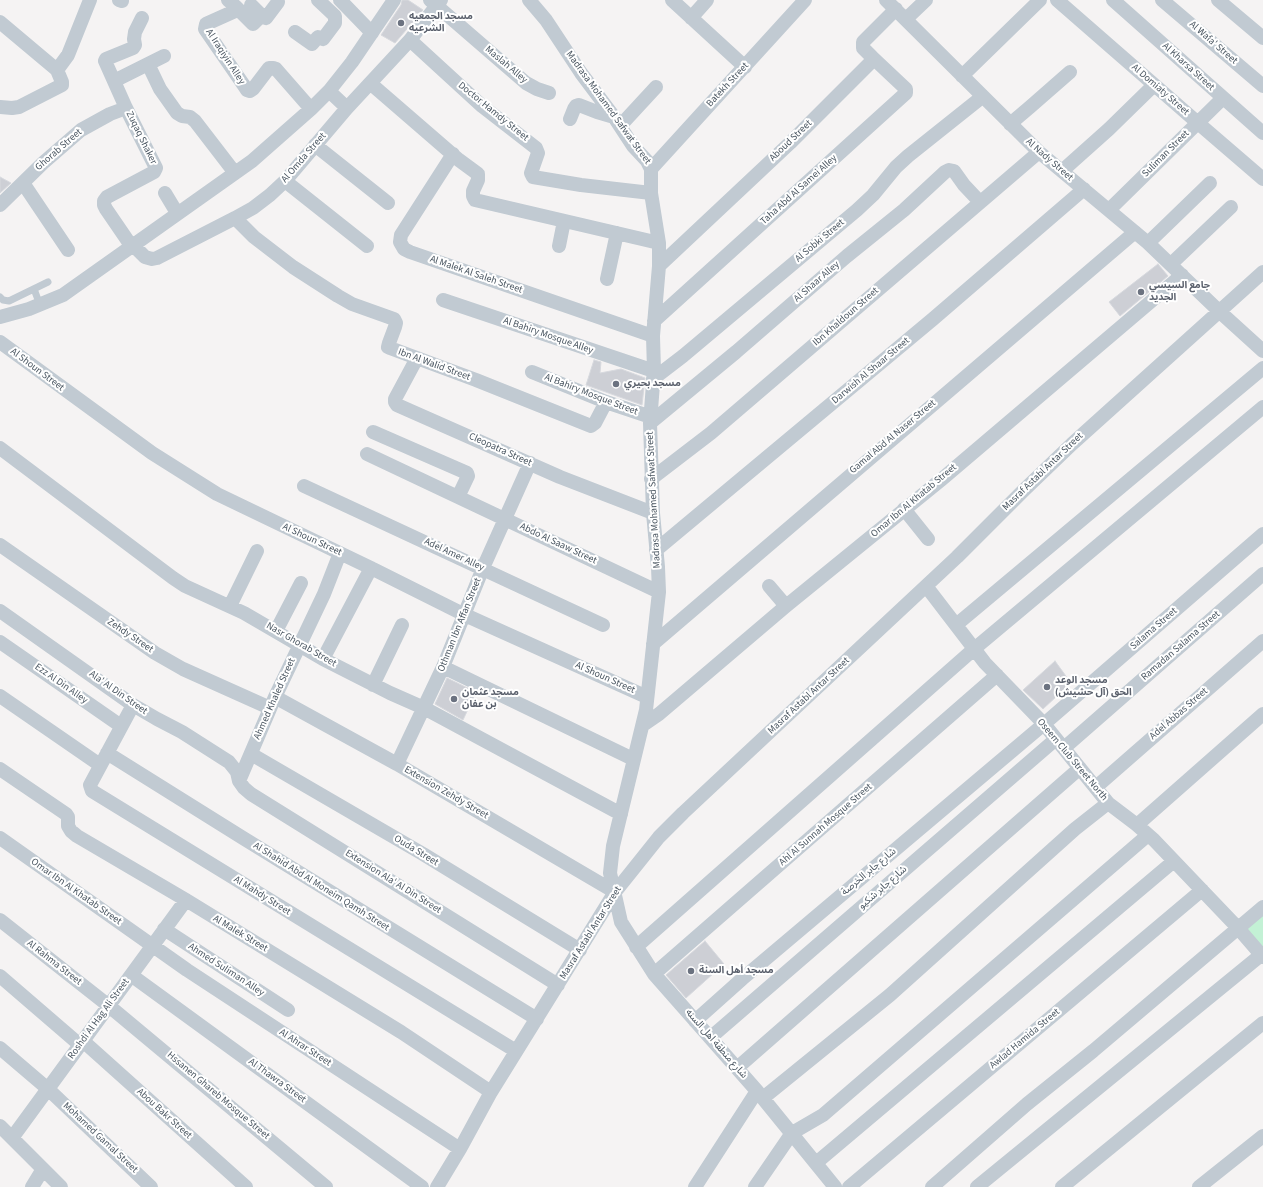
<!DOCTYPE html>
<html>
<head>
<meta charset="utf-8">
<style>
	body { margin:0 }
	canvas { display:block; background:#f5f3f3 }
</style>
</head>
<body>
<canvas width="1263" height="1187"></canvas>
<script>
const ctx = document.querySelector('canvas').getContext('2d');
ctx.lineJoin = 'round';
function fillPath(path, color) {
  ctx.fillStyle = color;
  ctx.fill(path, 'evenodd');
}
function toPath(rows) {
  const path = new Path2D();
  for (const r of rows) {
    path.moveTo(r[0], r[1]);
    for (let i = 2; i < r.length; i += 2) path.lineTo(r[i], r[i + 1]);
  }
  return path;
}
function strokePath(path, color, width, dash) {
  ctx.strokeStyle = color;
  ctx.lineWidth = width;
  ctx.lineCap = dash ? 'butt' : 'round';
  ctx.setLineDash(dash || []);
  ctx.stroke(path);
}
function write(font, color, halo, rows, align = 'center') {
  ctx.font = font + ' "Source Sans 3","Noto Sans Arabic",sans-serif';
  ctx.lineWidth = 4;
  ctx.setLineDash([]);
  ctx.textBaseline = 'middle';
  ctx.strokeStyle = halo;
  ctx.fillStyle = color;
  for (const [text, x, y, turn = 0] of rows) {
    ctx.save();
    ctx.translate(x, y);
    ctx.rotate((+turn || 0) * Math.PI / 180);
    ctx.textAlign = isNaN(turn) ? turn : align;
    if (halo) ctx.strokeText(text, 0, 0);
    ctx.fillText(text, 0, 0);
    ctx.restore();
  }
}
const green = toPath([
	[1263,913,1263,954,1242,931]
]);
const building = toPath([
	[402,0,408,0,423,10,395,43,381,35,401,5,402,0],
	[0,177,11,183,0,193,0,177],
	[1158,264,1168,276,1120,316,1109,302,1158,264],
	[594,360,601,362,600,373,621,369,645,378,642,405,586,385,594,360],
	[1055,661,1071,683,1043,709,1023,690,1055,661],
	[447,678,476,692,463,720,435,704,447,678],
	[705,941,724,964,686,998,666,975,705,941]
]);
const service = toPath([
	[34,289,40,305],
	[0,297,3,300,9,301,48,282]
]);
const minor = toPath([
	[119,0,122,1],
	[228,0,235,6,235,11,206,24,205,29,245,87,247,90,250,91,253,89,269,68,273,68,276,69,311,109],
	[340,0,372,33],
	[430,0,526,83,537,89,549,93],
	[529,0,546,20,581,73,614,117,633,146,647,161,651,169,651,193,659,243,659,266,653,336,654,371,650,423,653,513,658,567,659,592,646,710,613,846,610,873,621,922,654,974,757,1091,835,1187],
	[672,0,745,67],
	[886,0,1039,152,1148,243,1220,312,1263,351],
	[1057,0,1198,123,1263,179],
	[1113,0,1263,133],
	[1162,0,1263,86],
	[1218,0,1263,38],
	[251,5,262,16],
	[235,6,253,24,261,16,266,18,278,2],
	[691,18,707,0],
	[906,19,926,0],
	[0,22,57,70],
	[295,32,312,44,318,37,323,39,335,23,335,16,318,0],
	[410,40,482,106,536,148,538,153,531,173,533,177,581,185,651,193],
	[148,64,160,89,177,113,182,116,190,117,195,121,235,173],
	[962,76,1040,0],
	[114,81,164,56],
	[370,83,459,160,478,174,478,180,473,191,473,196,475,200,659,243],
	[329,91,347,108],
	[0,107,12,108,19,107,62,85,62,82,57,70,68,55,90,0],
	[570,119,574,109,576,106,579,105,597,112,614,117],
	[1010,124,1030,107,1070,72],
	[620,126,656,87],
	[315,145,388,203],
	[453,154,401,235,400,242,404,249,410,252,653,336],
	[651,169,805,0],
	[1062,171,1109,129,1154,85],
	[285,181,367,246],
	[23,183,68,250],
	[165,193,177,213],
	[0,205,43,163,81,130,110,114,126,108],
	[1109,210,1223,98],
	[235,218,254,237,293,267,338,296,352,304,394,319,396,323,395,327,389,343,388,347,390,348,476,380,591,426,595,423,606,402],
	[1148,243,1210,183],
	[134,246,145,257,152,259,157,258,235,218,253,208,270,195,285,181,347,108,410,40,441,0],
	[559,246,564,221],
	[132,247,106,209,104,205,104,201,107,197,154,172,156,168,126,108,105,61,106,59,133,48,135,45,134,39,135,32,142,18],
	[1171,264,1231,207],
	[659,266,790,143,870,63,872,57,863,48,863,42,896,9],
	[607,279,617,233],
	[443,300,654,371],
	[0,317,29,309,63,295,252,161,311,109,329,91,352,62,394,0],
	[654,321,906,93,906,89,872,57],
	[0,342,152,453,217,494,371,568,465,615,647,697],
	[417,358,395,399,395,402,397,405,560,477,653,513],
	[532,372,606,402,651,417],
	[653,379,683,356,857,210,873,195,896,167,908,156,982,97],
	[650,423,736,352,847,256,904,210,945,172,949,170,954,171,964,185,980,202],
	[373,432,467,473,468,476,458,497],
	[0,448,173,578,185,586,244,613,323,659,390,693,424,708,621,814],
	[367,454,659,592],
	[651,479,711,433,1039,152],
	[304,486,603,625],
	[904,509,928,539],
	[0,545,155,653,183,669,270,708],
	[656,550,933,319,1084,189],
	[769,586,786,606],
	[926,586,985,663,1044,724,1108,803,1137,825,1154,840,1238,928,1263,957],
	[230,606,257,551],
	[0,611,133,705,157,719,182,732,229,762,237,772,239,781,244,788,251,794,558,985],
	[956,625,1263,368],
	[276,631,301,583],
	[0,642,121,726],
	[653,644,1135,232],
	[323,659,371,568],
	[443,667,633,759],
	[373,685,402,625],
	[0,696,100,765],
	[275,697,397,764,615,892],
	[133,705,90,785,92,791,516,1051],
	[643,725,659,714,786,606,942,479,1182,275],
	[1064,748,1263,574],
	[107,753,243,838,537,1019],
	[251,754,423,854,580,950],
	[397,764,443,667,483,568,530,463],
	[0,769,66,814,68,817,68,826,71,831,77,836,186,900,401,1032,491,1092],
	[239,781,275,697,324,594,340,553],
	[1096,787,1263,641],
	[1137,825,1263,714],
	[0,838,187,970,460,1149],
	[0,920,109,1006,326,1187],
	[164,929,288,1010],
	[636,947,974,649,1263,407],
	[654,974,997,675],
	[131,975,422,1187],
	[0,976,80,1045],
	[695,1021,742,979,1044,724,1263,534],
	[710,1038,1056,739],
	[83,1041,246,1187],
	[0,1048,48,1089,151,1187],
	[737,1068,1080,768],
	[763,1098,890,995,1075,829,1108,803],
	[0,1126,61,1187],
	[12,1138,186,900],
	[816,1163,1174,861],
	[32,1187,43,1169],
	[437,1187,460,1149,491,1092,615,892,659,837,683,813,957,557,1024,490,1072,444,1263,272],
	[695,1187,757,1091],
	[755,1187,792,1133,823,1115,1148,835],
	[849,1187,1202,890],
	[932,1187,1027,1104,1093,1051,1263,907],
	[977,1187,1261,955],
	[1062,1187,1263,1023],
	[1199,1187,1263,1136]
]);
const markers = [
	[401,23,4,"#6b7280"],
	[1141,292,4,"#6b7280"],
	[616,384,4,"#6b7280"],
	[1047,687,4,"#6b7280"],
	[454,699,4,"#6b7280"],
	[691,971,4,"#6b7280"]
];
const worshipNames = [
	["مسجد الجمعيه",409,17],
	["الشرعيه",409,29],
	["جامع السيسي",1149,286],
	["الجديد",1149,298],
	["مسجد بحيري",624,384],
	["مسجد الوعد",1055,681],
	["الحق (آل حشيش)",1055,693],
	["مسجد عثمان",462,693],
	["بن عفان",462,705],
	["مسجد أهل السنة",699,971]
];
const streetNames = [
	["Al Wafa' Street",1213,43,41],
	["Al Iraqiyin Alley",225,57,57],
	["Maslah Alley",506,65,40],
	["Al Kharsa Street",1188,67,42],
	["Batekh Street",728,85,-47],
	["Al Domiaty Street",1160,90,41],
	["Madrasa Mohamed Safwat Street",608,108,54],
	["Doctor Hamdy Street",493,112,39],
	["Zuqaq Shaker",141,138,64],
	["Aboud Street",791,141,-44],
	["Ghorab Street",59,150,-41],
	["Suliman Street",1166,154,-45],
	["Al Omda Street",304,158,-49],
	["Al Nady Street",1049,160,41],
	["Taha Abd Al Samei Alley",799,190,-42],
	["Al Sobki Street",820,241,-40],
	["Al Malek Al Saleh Street",476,275,19],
	["Al Shaar Alley",817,282,-41],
	["Ibn Khaldoun Street",846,317,-41],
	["Al Bahiry Mosque Alley",548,336,19],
	["Ibn Al Walid Street",434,365,20],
	["Al Shoun Street",37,370,37],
	["Darwish Al Shaar Street",871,371,-40],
	["Al Bahiry Mosque Street",591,395,21],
	["Gamal Abd Al Naser Street",893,437,-40],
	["Cleopatra Street",500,450,24],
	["Masraf Astabl Antar Street",1043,472,-44],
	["Madrasa Mohamed Safwat Street",654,500,-93],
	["Omar Ibn Al Khatab Street",914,501,-40],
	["Al Shoun Street",312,540,25],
	["Abdo Al Saaw Street",558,544,25],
	["Adel Amer Alley",454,555,25],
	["Othman Ibn Affan Street",460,625,-68],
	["Salama Street",1154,629,-41],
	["Zehdy Street",130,636,34],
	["Nasr Ghorab Street",301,645,30],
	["Ramadan Salama Street",1181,646,-41],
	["Al Shoun Street",605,678,24],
	["Ezz Al Din Alley",61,684,35],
	["Ala' Al Din Street",118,693,35],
	["Masraf Astabl Antar Street",809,696,-43],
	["Ahmed Khaled Street",275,699,-66],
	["Adel Abbas Street",1179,714,-41],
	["Oseem Club Street North",1072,760,50],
	["Extension Zehdy Street",446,793,30],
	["Ahl Al Sunnah Mosque Street",826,825,-41],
	["Ouda Street",416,851,31],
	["شارع جابر الخرصة",869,872,-40],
	["Extension Ala' Al Din Street",393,882,32],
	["Al Shahid Abd Al Moneim Qamh Street",321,887,32],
	["شارع جابر شكيو",883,888,-41],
	["Omar Ibn Al Khatab Street",76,892,35],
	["Al Mahdy Street",262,896,32],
	["Masraf Astabl Antar Street",591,933,-58],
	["Al Malek Street",240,934,31],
	["Al Rahma Street",54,963,38],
	["Ahmed Suliman Alley",226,970,33],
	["Roshdi Al Hag Ali Street",99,1019,-54],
	["Awlad Hamida Street",1025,1039,-40],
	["شارع منطقة اهل السنه",716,1044,49],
	["Al Ahrar Street",305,1048,33],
	["Al Thawra Street",277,1081,36],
	["Hssanen Ghareb Mosque Street",218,1096,40],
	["Abou Bakr Street",164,1114,42],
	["Mohamed Gamal Street",100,1138,43]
];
fillPath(green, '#c3f1d5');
fillPath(building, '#cdcfd5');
strokePath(building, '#d7d9de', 1);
strokePath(service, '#c1cad2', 7);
strokePath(minor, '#c1cad2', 14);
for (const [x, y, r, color] of markers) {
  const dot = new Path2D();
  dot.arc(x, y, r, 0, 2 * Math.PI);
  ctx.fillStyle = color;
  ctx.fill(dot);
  strokePath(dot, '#fff', 1.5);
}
write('bold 10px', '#5b616d', '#fff', worshipNames, 'left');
write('10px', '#4a5661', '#fff', streetNames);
</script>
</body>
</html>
